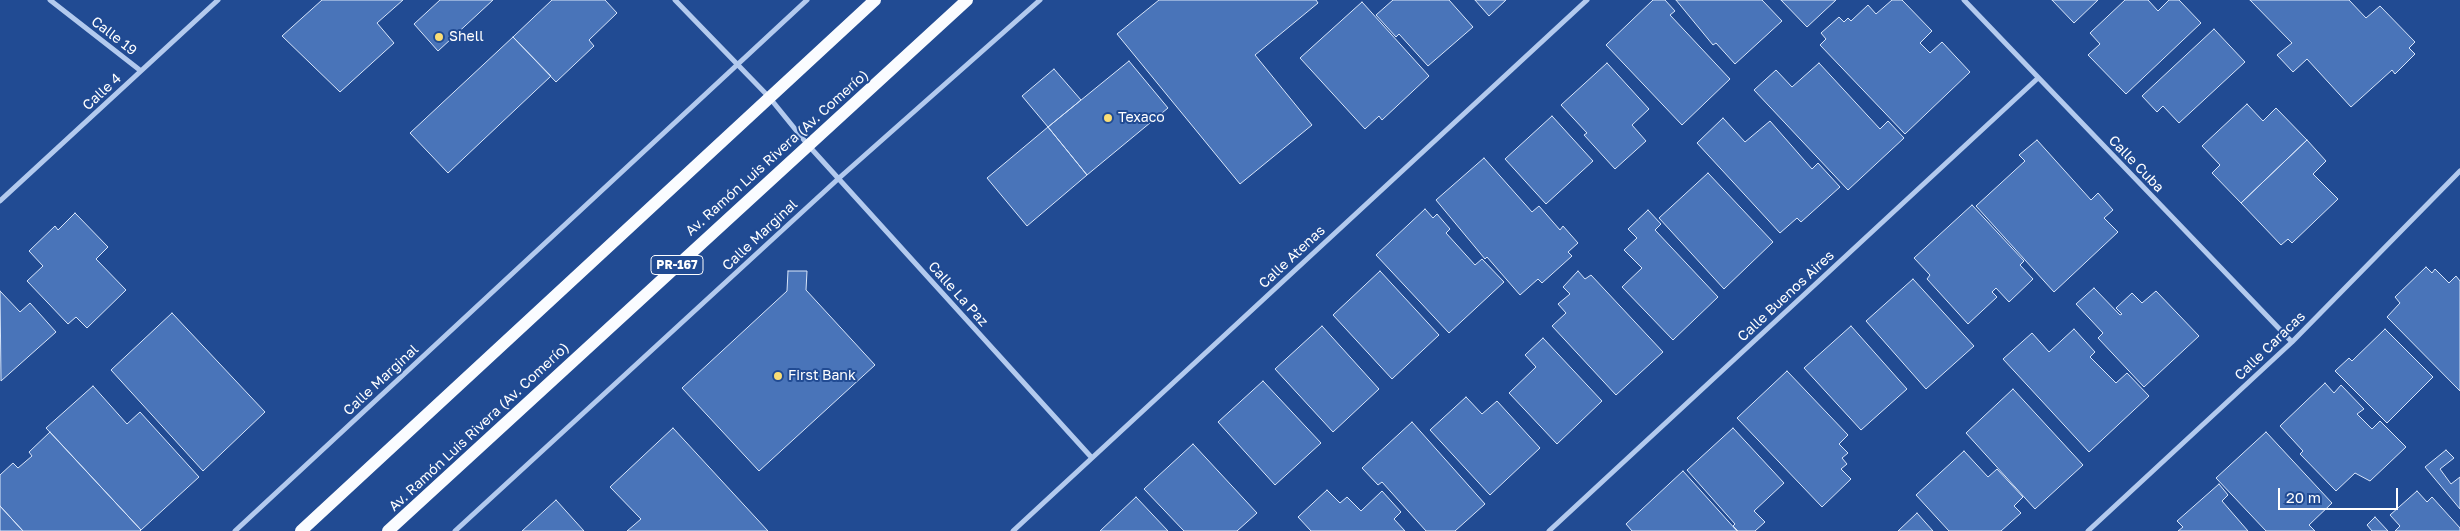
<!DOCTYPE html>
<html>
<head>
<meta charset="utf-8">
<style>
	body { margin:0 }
	#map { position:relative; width:2460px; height:531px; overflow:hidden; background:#214b93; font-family:"Golos Text",sans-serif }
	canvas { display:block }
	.scale { position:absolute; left:2278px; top:488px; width:120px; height:22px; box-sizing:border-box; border:2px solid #fff; border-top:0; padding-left:6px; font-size:15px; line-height:18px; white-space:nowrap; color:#fff; -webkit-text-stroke:4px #214b93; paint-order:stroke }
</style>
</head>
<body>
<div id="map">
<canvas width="2460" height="531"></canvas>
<div class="scale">20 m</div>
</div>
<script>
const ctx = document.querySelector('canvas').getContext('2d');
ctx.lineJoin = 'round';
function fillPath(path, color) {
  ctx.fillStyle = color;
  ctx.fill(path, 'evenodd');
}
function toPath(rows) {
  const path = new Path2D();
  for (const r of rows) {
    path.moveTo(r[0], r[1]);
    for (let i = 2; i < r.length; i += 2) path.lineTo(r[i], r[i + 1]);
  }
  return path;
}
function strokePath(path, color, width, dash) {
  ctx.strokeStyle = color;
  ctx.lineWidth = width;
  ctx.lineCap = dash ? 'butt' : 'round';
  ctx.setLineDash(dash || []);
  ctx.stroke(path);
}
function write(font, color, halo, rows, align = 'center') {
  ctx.font = font + ' "Golos Text",sans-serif';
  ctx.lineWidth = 4;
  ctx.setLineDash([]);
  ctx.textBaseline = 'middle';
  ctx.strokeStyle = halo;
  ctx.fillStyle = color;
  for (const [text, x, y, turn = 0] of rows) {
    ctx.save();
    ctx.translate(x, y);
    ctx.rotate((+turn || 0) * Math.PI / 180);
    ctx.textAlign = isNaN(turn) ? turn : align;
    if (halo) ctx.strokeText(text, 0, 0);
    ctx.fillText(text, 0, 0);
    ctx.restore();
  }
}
const building = toPath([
	[322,0,403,0,377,23,394,43,340,92,282,36,322,0],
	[440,0,493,0,438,51,414,24,440,0],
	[552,0,605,0,617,13,589,40,594,46,556,82,513,37,552,0],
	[1159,0,1316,0,1318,3,1255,55,1312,125,1240,184,1117,34,1159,0],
	[1393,0,1449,0,1473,27,1428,66,1399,34,1396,37,1376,15,1393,0],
	[1475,0,1506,0,1489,16,1475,0],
	[1653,0,1665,0,1675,11,1670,15,1730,79,1682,125,1606,45,1653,0],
	[1676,0,1762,0,1782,21,1735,64,1716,43,1713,45,1676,0],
	[1781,0,1836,0,1807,27,1781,0],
	[1892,0,1902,0,1932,31,1920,43,1930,53,1942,42,1970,72,1905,134,1820,45,1826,39,1821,33,1839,17,1844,22,1848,18,1851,21,1868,5,1876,14,1892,0],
	[2052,0,2098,0,2074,23,2052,0],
	[2125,0,2148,0,2158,11,2169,0,2179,0,2201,23,2126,94,2088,55,2100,44,2090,33,2125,0],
	[2250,0,2349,0,2366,18,2380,6,2415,42,2409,48,2415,54,2395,74,2392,70,2351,107,2307,59,2293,72,2277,55,2292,43,2250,0],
	[1362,2,1429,76,1382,120,1379,116,1365,129,1300,58,1362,2],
	[2214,29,2245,62,2179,123,2163,106,2157,112,2142,96,2214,29],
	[513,37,551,76,448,173,410,133,513,37],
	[1129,61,1168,108,1087,175,1048,127,1129,61],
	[1607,63,1649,109,1632,125,1646,141,1615,169,1584,135,1587,133,1561,105,1607,63],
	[1819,63,1880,129,1888,121,1904,138,1848,190,1754,90,1776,70,1792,87,1819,63],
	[1054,69,1081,100,1048,127,1022,96,1054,69],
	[2247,104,2263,121,2276,108,2307,140,2241,203,2212,173,2220,165,2202,146,2247,104],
	[1552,116,1593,161,1546,204,1505,159,1552,116],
	[1723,118,1745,142,1770,121,1812,169,1818,163,1840,187,1801,222,1797,218,1780,233,1697,143,1723,118],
	[1048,127,1087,175,1027,226,987,178,1048,127],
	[2037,140,2091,200,2098,193,2113,210,2104,218,2118,232,2054,292,1976,206,2025,161,2019,155,2037,140],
	[2307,140,2326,161,2313,174,2338,199,2292,243,2288,239,2281,245,2241,203,2307,140],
	[1484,158,1532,212,1539,206,1560,230,1563,226,1578,243,1568,252,1572,256,1542,283,1538,279,1520,295,1487,257,1485,259,1436,200,1484,158],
	[1708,173,1773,242,1724,289,1659,218,1708,173],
	[1972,205,2024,261,2020,265,2033,279,2009,302,1996,288,1992,292,1997,297,1968,324,1927,279,1930,275,1914,258,1972,205],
	[1425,209,1433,218,1437,214,1450,229,1446,233,1475,265,1482,259,1504,282,1449,333,1376,255,1425,209],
	[1648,210,1661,224,1655,230,1718,297,1673,340,1622,287,1642,268,1624,250,1637,238,1628,229,1648,210],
	[75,213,108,247,96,259,126,290,87,328,76,317,68,324,27,281,43,266,29,251,55,226,58,230,75,213],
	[2426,267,2432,273,2435,269,2449,283,2456,276,2460,281,2460,391,2387,317,2400,303,2395,297,2426,267],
	[788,271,807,271,806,290,875,365,759,471,682,388,787,291,788,271],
	[1380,271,1439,335,1392,379,1333,315,1380,271],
	[1578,271,1585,279,1591,275,1663,352,1616,395,1552,326,1566,313,1558,304,1570,294,1563,287,1578,271],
	[1913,279,1974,346,1926,389,1866,321,1913,279],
	[2094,288,2120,315,2122,314,2116,308,2132,293,2142,303,2156,291,2199,336,2144,387,2098,338,2103,333,2076,304,2094,288],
	[0,291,20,312,30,303,56,332,1,381,0,291],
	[172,313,265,412,203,471,111,370,172,313],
	[1322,326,1379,389,1333,432,1275,369,1322,326],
	[1851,326,1907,389,1861,430,1804,368,1851,326],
	[2074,329,2095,352,2090,357,2116,383,2127,373,2149,396,2089,452,2003,359,2032,333,2049,352,2074,329],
	[2385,329,2433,377,2387,423,2335,371,2349,358,2352,361,2385,329],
	[1543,338,1602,401,1557,444,1509,393,1536,367,1525,355,1543,338],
	[1787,371,1848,435,1839,444,1848,453,1842,458,1847,464,1841,469,1851,479,1822,507,1737,418,1787,371],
	[1263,381,1321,443,1275,485,1218,422,1263,381],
	[2325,383,2334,393,2341,385,2364,409,2357,414,2372,429,2380,421,2406,447,2370,481,2355,473,2336,491,2300,454,2303,451,2280,426,2325,383],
	[93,386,127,424,140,412,199,477,141,530,46,428,93,386],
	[2013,389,2083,465,2035,509,1966,433,2013,389],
	[1466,397,1482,414,1497,401,1540,448,1490,495,1430,430,1466,397],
	[1412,422,1485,504,1455,531,1426,531,1382,482,1378,485,1362,468,1412,422],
	[673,428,768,531,627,531,641,519,610,487,673,428],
	[1733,428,1784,483,1754,511,1765,522,1755,531,1738,531,1733,526,1735,524,1687,470,1733,428],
	[50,432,141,530,140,531,23,531,0,506,0,475,13,463,18,468,32,456,29,452,50,432],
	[2266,432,2332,503,2309,525,2315,531,2266,531,2216,478,2266,432],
	[1193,444,1257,513,1237,531,1184,531,1144,489,1193,444],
	[2446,450,2454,458,2440,469,2451,484,2460,477,2460,509,2425,467,2446,450],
	[1964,451,1988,477,1997,469,2023,497,2014,506,2021,513,2001,531,1949,531,1916,495,1964,451],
	[1683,471,1737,531,1632,531,1626,524,1683,471],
	[2219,484,2228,495,2222,501,2248,531,2178,531,2183,527,2177,521,2219,484],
	[1327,490,1340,503,1347,497,1361,511,1382,491,1401,512,1394,519,1405,531,1311,531,1298,517,1327,490],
	[2417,491,2427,502,2432,497,2460,528,2460,531,2395,531,2400,526,2390,515,2417,491],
	[1136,497,1168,531,1100,531,1136,497],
	[556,500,584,531,522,531,556,500],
	[0,506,23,531,0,531,0,506],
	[1917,513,1933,531,1898,531,1917,513],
	[2375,517,2388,531,2372,531,2367,525,2375,517]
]);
const minor = toPath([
	[50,0,141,71],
	[675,0,769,97,808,145,1092,458],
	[1964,0,2292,342],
	[0,201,218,0],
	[235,531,807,0],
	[455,531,838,179,1040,0],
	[1013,531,1587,0],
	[1549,531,2038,78],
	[2088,531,2292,342,2460,171]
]);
const primary = toPath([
	[301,531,875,0],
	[388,531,967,0]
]);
const markers = [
	[439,37,5,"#fadd75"],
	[1108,118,5,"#fadd75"],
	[778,376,5,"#fadd75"]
];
const shields = [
	[677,265,52]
];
const shieldNames = [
	["PR-167",677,265]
];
const streetNames = [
	["Calle 19",114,36,38],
	["Calle 4",102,92,-43],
	["Av. Ramón Luis Rivera (Av. Comerío)",777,153,-42],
	["Calle Cuba",2136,164,46],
	["Calle Marginal",760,235,-43],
	["Calle Atenas",1292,257,-43],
	["Calle La Paz",958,294,48],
	["Calle Buenos Aires",1786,296,-43],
	["Calle Caracas",2270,346,-44],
	["Calle Marginal",381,380,-43],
	["Av. Ramón Luis Rivera (Av. Comerío)",479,427,-43]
];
const poiNames = [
	["Shell",449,37],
	["Texaco",1118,118],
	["First Bank",788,376]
];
fillPath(building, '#4974b9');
strokePath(building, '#d9e6fa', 1);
strokePath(minor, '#b3caee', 5);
strokePath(primary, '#fafcff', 12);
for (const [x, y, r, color] of markers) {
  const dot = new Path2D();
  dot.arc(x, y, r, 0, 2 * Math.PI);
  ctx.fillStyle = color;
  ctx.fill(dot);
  strokePath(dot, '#214b93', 2);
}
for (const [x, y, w] of shields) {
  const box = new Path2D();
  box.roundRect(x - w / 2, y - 9.5, w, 19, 4);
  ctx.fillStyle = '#214b93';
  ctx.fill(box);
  strokePath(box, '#fff', 1);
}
write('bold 12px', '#fff', null, shieldNames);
write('14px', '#fff', '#214b93', streetNames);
write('14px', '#fff', '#214b93', poiNames, 'left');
</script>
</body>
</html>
